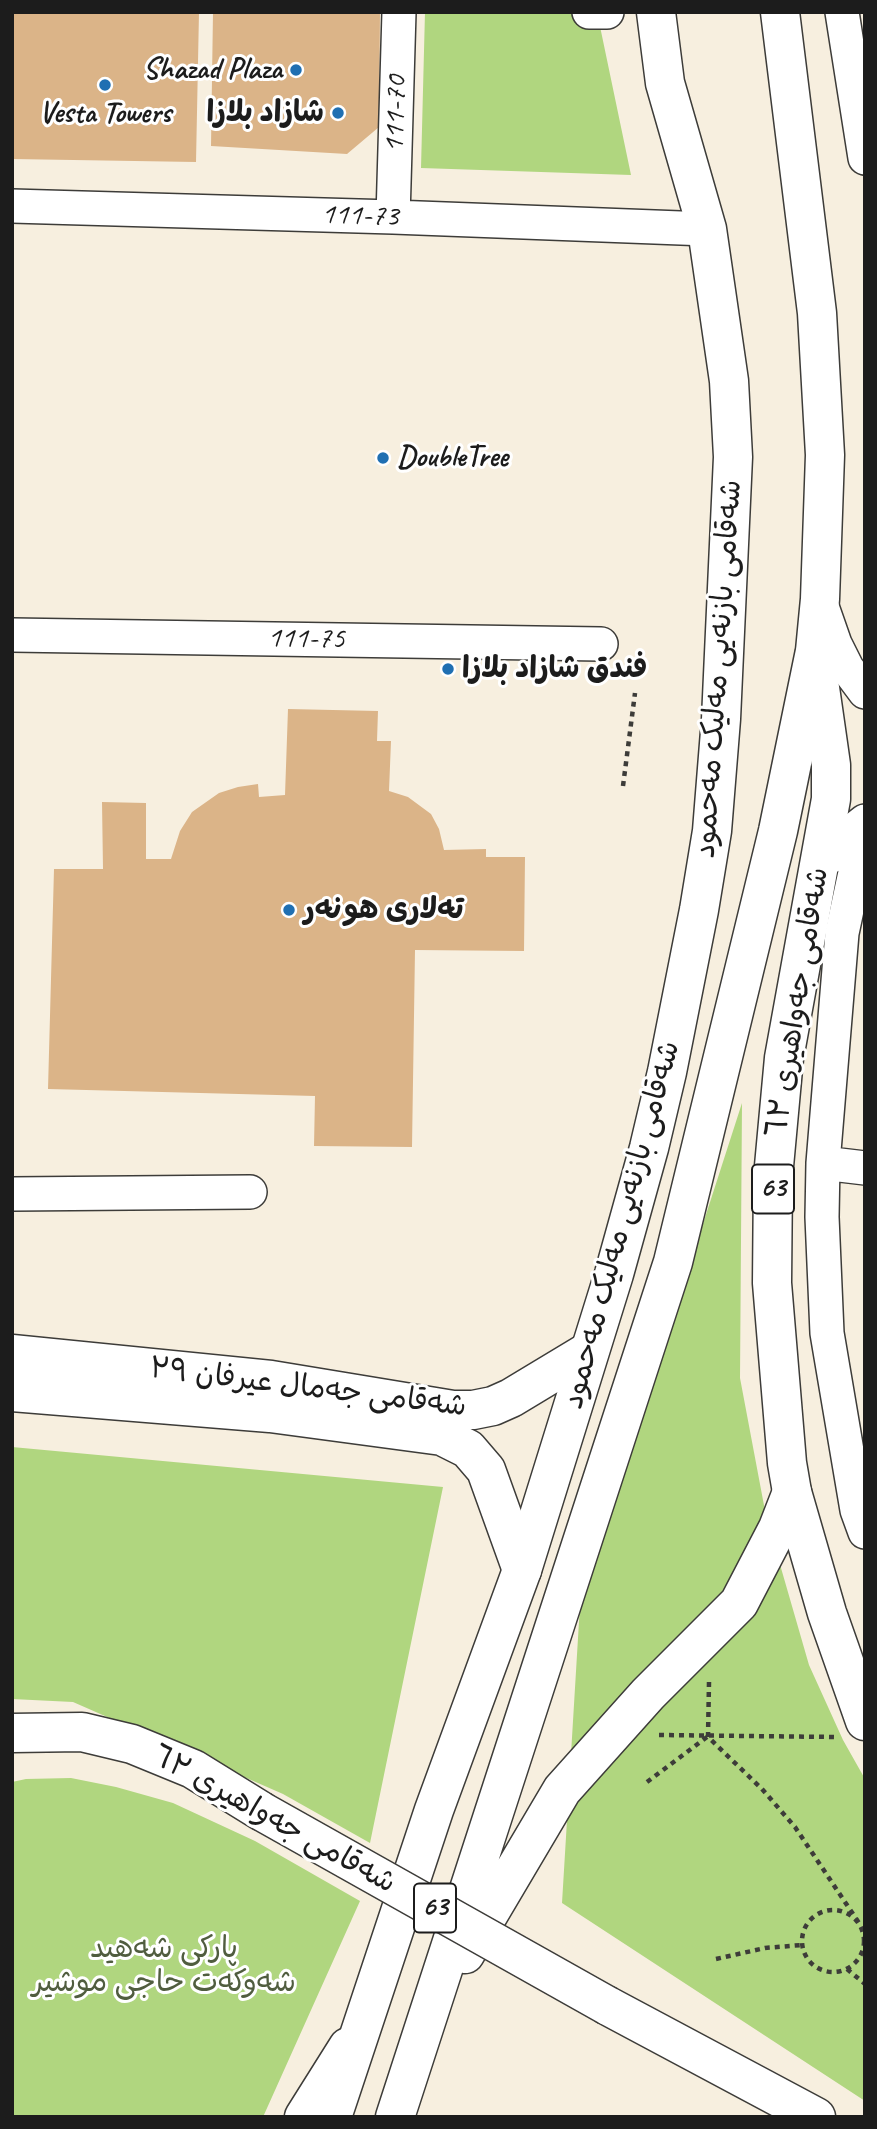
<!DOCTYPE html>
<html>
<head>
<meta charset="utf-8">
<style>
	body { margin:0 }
	#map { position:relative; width:877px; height:2129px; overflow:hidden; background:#f7efdf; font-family:Caveat,sans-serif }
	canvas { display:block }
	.frame { position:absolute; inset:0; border:14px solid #1c1c1c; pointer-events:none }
</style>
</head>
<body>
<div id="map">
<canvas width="877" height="2129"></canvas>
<div class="frame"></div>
</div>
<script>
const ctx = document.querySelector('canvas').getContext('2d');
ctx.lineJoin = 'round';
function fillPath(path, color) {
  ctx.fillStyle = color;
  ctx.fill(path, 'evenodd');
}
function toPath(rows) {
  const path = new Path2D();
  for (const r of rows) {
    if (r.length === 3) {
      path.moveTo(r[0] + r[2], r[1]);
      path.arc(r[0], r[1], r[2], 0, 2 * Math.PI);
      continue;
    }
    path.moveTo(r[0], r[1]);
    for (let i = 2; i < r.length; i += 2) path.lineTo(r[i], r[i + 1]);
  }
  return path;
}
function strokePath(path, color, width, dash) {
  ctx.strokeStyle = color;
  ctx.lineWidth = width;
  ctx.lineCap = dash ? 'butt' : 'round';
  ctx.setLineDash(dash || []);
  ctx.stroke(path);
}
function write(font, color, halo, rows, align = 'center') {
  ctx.font = font + ' Caveat,"Playpen Sans Arabic",sans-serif';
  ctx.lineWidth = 6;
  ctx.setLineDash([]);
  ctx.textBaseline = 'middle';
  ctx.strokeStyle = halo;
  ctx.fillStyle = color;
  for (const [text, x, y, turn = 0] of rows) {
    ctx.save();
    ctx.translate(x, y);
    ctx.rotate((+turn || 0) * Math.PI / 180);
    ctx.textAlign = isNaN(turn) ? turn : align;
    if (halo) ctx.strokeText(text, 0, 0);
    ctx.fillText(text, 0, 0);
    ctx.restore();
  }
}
const green = toPath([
	[425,12,597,12,631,175,421,168],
	[742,1103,740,1378,766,1516,809,1665,843,1740,865,1779,865,2101,562,1903,580,1605],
	[12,1447,443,1487,370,1843,283,1794,73,1702,12,1699],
	[71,1778,116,1787,173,1803,255,1841,360,1901,263,2117,12,2117,12,1782,26,1779]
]);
const building = toPath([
	[12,12,199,12,196,162,12,159],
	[213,12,380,12,379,127,347,154,211,146],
	[288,709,378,711,377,741,391,741,389,791,408,797,431,814,439,829,444,850,486,849,486,857,525,857,524,951,415,950,412,1147,314,1146,315,1096,48,1089,54,869,103,869,102,802,146,803,146,859,171,859,180,831,192,812,219,793,238,787,258,784,259,797,285,795]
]);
const path = toPath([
	[623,786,635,693],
	[709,1682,708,1737,762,1789,795,1827,859,1923],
	[659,1735,836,1737],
	[647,1782,707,1737],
	[833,1941,31],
	[716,1959,765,1948,802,1945],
	[847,1969,865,1984]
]);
const minor = toPath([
	[589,12,607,12],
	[842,12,865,158],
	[12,206,393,217,707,229],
	[393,217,399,12],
	[820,601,835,644,847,668,865,692],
	[12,635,601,644],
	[865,848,856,868,842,933,823,1163,822,1217,827,1333,857,1510,865,1532],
	[828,858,851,832,865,821],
	[823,1163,865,1168],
	[12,1194,250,1192]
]);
const major = toPath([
	[815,653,831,765,831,799,784,1058,773,1177,772,1283,787,1463,792,1492,827,1613,865,1721],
	[12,1354,271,1380,453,1410,473,1410,493,1406,511,1398,589,1351],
	[12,1392,270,1413,442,1436,468,1449,486,1470,522,1570],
	[12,1733,82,1732,132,1744,193,1769,261,1811],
	[608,2006,816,2117],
	[304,2117,348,2047]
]);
const highway = toPath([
	[465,1954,562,1790,648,1694,739,1603,778,1528,792,1492],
	[332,2117,434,1810,522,1570,614,1274,649,1148,667,1072,699,910,712,831,721,719,733,457,729,381,707,229,665,83,656,12],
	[395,2117,673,1262,778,831,815,651,820,599,825,455,817,313,780,12]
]);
const majorBridge = toPath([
	[261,1811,608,2006]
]);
const markers = [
	[296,70,7,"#1f6fb2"],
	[105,85,7,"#1f6fb2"],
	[338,113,7,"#1f6fb2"],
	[383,458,7,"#1f6fb2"],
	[448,669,7,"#1f6fb2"],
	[289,910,7,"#1f6fb2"]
];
const shields = [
	[773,1189,42],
	[435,1908,42]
];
const shieldNames = [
	["63",773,1189],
	["63",435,1908]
];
const poiNames = [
	["Shazad Plaza",282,70,"right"],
	["شازاد بلازا",324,113,"right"],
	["Vesta Towers",105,114,"center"],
	["DoubleTree",397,458],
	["فندق شازاد بلازا",462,669],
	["تەلاری هونەر",303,910]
];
const streetNames = [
	["111-70",396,114,-88],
	["111-73",360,216,2],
	["111-75",306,639,1],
	["شەقامی بازنەیی مەلیک مەحمود",719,669,-86],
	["شەقامی جەواهیری ٦٣",798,1002,-81],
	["شەقامی بازنەیی مەلیک مەحمود",622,1225,-75],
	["شەقامی جەمال عیرفان ٣٩",308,1388,7],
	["شەقامی جەواهیری ٦٣",274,1820,29]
];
const parkNames = [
	["پارکی شەهید",164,1949],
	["شەوکەت حاجی موشیر",164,1983]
];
fillPath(green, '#b0d67f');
fillPath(building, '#dbb488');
strokePath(minor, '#3d3c39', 36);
strokePath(major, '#3d3c39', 41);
strokePath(highway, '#3d3c39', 41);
strokePath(path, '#3d3c39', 4.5, [5, 5]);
strokePath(minor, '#fff', 33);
strokePath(major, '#fff', 38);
strokePath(highway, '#fff', 38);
strokePath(majorBridge, '#3d3c39', 41, []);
strokePath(majorBridge, '#fff', 38);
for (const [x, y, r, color] of markers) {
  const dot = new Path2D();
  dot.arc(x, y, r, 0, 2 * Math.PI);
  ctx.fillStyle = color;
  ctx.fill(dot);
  strokePath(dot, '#fff', 2.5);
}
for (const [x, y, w] of shields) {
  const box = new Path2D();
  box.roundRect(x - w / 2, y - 24.5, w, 49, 5);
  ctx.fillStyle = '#fff';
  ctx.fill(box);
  strokePath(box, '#1c1c1c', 2);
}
write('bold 28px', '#1c1c1c', null, shieldNames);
write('bold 30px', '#1c1c1c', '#fff', poiNames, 'left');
write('30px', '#1c1c1c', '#fff', streetNames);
write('30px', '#505d3f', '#fff', parkNames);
</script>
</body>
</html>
